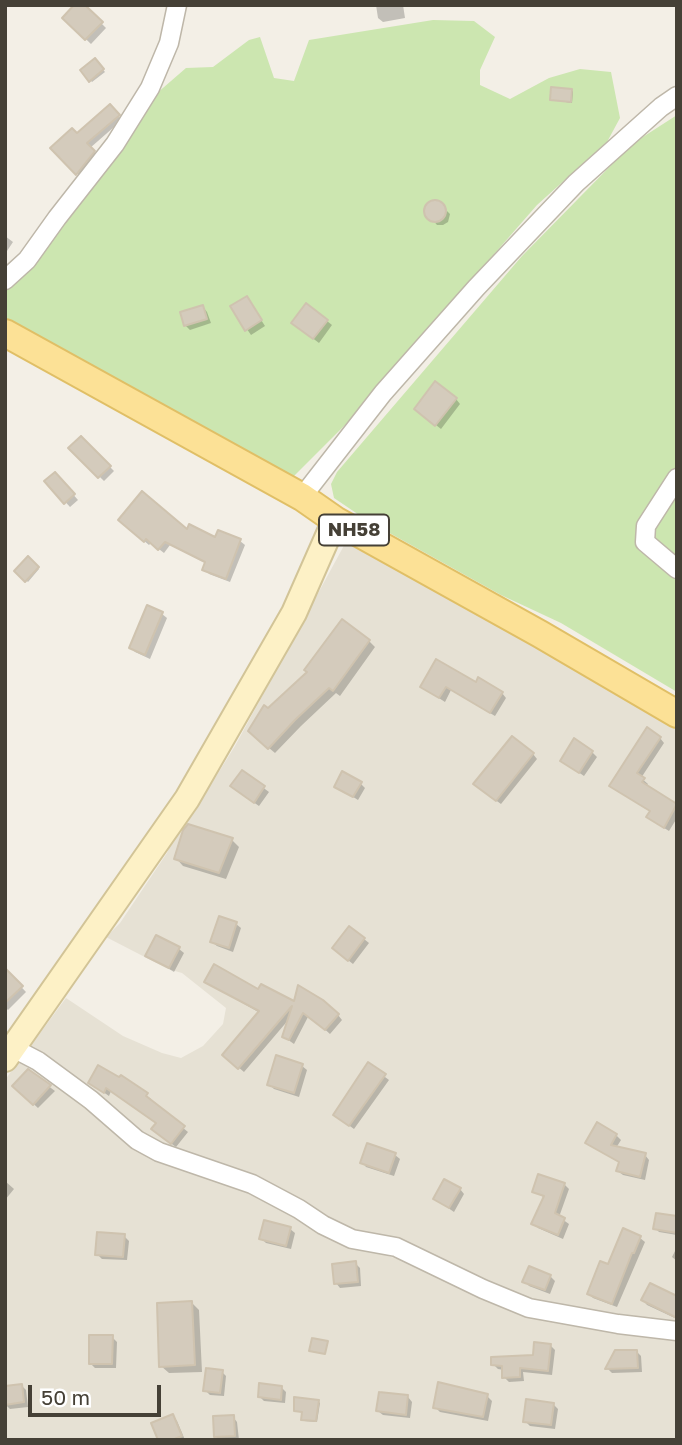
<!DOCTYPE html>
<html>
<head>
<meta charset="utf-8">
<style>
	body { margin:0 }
	#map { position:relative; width:682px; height:1445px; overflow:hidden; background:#f3efe6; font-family:"Golos Text",sans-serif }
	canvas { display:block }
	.frame { position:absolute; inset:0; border:7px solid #454036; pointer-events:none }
	.scale { position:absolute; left:28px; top:1385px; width:133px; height:32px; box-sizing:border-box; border:4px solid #454036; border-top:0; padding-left:9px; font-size:21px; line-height:24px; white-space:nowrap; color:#454036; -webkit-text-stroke:5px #fff; paint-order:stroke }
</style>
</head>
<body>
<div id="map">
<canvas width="682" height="1445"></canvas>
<div class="frame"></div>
<div class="scale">50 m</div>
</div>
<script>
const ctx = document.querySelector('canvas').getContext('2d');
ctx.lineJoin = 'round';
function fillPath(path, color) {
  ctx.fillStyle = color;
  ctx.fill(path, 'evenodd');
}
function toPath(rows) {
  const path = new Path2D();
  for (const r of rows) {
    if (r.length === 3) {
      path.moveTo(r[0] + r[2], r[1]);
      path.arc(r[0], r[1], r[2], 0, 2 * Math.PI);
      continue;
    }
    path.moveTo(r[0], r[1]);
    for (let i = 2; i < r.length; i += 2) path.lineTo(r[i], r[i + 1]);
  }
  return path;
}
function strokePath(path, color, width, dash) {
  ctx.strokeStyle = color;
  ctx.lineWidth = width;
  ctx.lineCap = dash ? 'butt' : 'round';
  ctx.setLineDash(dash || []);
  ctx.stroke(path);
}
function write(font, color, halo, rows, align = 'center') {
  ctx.font = font + ' "Golos Text",sans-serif';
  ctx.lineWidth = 6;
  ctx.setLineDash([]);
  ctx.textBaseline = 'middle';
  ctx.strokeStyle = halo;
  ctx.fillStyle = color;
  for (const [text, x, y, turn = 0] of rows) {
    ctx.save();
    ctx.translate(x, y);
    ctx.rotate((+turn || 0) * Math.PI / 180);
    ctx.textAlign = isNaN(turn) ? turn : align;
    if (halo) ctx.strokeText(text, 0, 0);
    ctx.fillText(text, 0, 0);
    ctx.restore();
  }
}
const residential = toPath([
	[347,540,508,630,677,728,677,1323,668,1320,546,1305,489,1286,389,1237,344,1228,154,1142,29,1048,66,998,123,1036,162,1053,181,1058,203,1046,223,1024,226,1008,182,973,168,969,106,937,120,923,167,853,176,832,210,786,235,746],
	[20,1059,30,1061,142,1152,258,1195,336,1239,428,1269,539,1319,677,1339,677,1440,5,1440,5,1080]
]);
const green = toPath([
	[433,20,474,21,495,37,480,70,480,85,510,99,549,78,580,69,611,72,620,118,607,142,537,205,345,425,291,479,5,319,5,286,156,94,186,68,213,67,249,40,260,37,274,78,294,81,309,40],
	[677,115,677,692,561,623,501,595,368,521,334,498,331,484,337,472,522,256,632,144]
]);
const shadow = toPath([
	[83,5,106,28,91,44,64,18],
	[376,5,403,5,405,18,383,22,378,18],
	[95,60,105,72,92,82,82,71],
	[572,90,573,92,572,103,552,100],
	[110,107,122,120,90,148,98,156,81,177,53,149,77,135],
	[432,202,438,202,450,214,448,222,443,225,437,225,432,219,426,212,428,206],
	[5,236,13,242,5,254],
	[247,298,265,326,251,335,232,307],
	[203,307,207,312,211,323,190,330,185,325],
	[327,321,332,325,319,343,298,327],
	[456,399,460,404,441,429,421,413],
	[81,438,114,471,104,481,70,448],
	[55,474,78,500,70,507,47,482],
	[125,525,187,531,216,540,240,541,245,545,230,582,209,574,205,569,207,564,170,545,164,553,151,543,149,545],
	[28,559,39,569,28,582,17,571],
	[148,608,162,614,167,618,150,659,135,652,131,648],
	[369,641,375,647,340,696,336,693,301,726,275,753,256,737,268,710],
	[476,684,502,693,506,698,495,716,451,690,445,702,422,687],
	[660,738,664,743,641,778,648,784,646,787,677,806,677,818,669,831,653,821,652,812,616,790],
	[592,752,597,757,584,776,562,761],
	[533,754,537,759,501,804,480,789],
	[242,772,269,792,259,806,237,791],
	[360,783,365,788,358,800,336,786],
	[232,840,239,847,226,879,183,866,176,858],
	[236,924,241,928,233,952,217,946,212,942],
	[364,939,369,943,353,964,339,953],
	[179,949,184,953,174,972,147,955],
	[5,970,26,992,8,1010,5,1007],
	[206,982,259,991,338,1015,342,1020,330,1034,309,1015,294,1044,284,1037,290,1018,244,1072,224,1055,260,1013],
	[369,1065,389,1080,354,1129,340,1119],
	[302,1066,307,1070,299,1097,274,1089,269,1084],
	[28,1071,55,1091,38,1108,14,1086],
	[90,1083,146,1095,151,1099,150,1101,188,1132,176,1147,158,1134,158,1124,111,1091,109,1096],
	[616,1135,621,1140,616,1148,645,1155,649,1160,645,1180,623,1175,618,1171,620,1163,587,1143],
	[395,1155,400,1159,394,1176,366,1167,362,1162],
	[5,1181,14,1189,5,1200],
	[564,1184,569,1189,559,1217,569,1224,563,1239,538,1228,534,1223,545,1198,534,1191],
	[460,1189,464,1194,454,1212,435,1199],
	[676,1221,677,1235,659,1232,655,1228],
	[290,1229,295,1233,291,1249,266,1243,261,1238],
	[124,1236,129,1241,127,1260,102,1259,97,1254],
	[640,1238,645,1242,617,1307,593,1298,589,1294,609,1266],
	[677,1247,677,1261,672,1257],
	[355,1263,360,1268,361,1286,340,1288,336,1283],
	[550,1276,555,1281,550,1294,529,1286,525,1281],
	[677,1297,677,1319,647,1305,643,1300],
	[192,1303,199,1310,202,1372,169,1373,161,1366],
	[112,1337,117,1342,116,1368,95,1368,90,1363],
	[551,1346,555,1350,552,1375,523,1372,524,1381,509,1382,504,1377,504,1370,498,1369,493,1364,534,1356],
	[637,1352,641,1356,642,1372,612,1373,607,1368],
	[222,1372,226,1376,224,1396,210,1395,205,1390],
	[22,1386,26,1390,28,1407,10,1409,5,1404],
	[281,1387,286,1392,285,1403,264,1401,259,1396],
	[487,1396,492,1401,488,1421,440,1412,435,1407],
	[408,1397,412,1402,410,1418,383,1415,378,1411],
	[318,1401,320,1403,317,1422,304,1421,303,1413,296,1411],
	[553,1404,558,1409,555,1429,530,1426,525,1421],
	[173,1416,177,1421,185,1440,160,1440],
	[233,1417,237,1422,239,1440,219,1440,215,1436]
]);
const building = toPath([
	[74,5,85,5,103,22,85,40,62,18,74,5],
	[95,58,104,69,89,82,80,70,95,58],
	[551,87,572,89,571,102,550,100,551,87],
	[110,104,120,115,87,143,95,151,76,175,50,148,72,128,77,133,110,104],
	[435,211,11],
	[247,296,262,320,245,331,230,306,247,296],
	[306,303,328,320,313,339,291,323,306,303],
	[203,305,207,319,184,326,180,312,203,305],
	[435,381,457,398,435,426,414,409,435,381],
	[81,436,111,466,98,478,68,448,81,436],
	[55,472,75,494,64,504,44,481,55,472],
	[142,491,187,529,189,524,215,537,218,530,241,539,226,579,202,570,205,562,165,542,158,550,146,539,144,542,118,520,142,491],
	[28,556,39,567,25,582,14,571,28,556],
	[147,605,163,612,145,655,129,648,147,605],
	[342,619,370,640,333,691,329,688,295,720,268,749,248,731,264,705,268,708,307,672,304,670,342,619],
	[436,659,476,682,478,677,503,692,490,713,446,687,439,698,420,687,436,659],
	[647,727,661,737,637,773,645,778,642,782,677,804,664,828,646,817,650,811,609,786,647,727],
	[512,736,534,753,496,801,473,784,512,736],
	[574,738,593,751,579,773,560,761,574,738],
	[242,770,265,786,254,803,230,786,242,770],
	[342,771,362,782,353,797,334,787,342,771],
	[188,824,233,838,219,873,174,859,183,830,188,824],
	[219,916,237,922,229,948,210,942,219,916],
	[349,926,365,938,348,961,332,948,349,926],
	[156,935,180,947,169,968,145,956,156,935],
	[214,964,258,989,261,984,294,1001,298,985,323,1000,339,1014,325,1030,303,1013,289,1040,282,1037,292,1006,238,1069,222,1055,259,1011,204,982,214,964],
	[5,968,23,986,5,1003,5,968],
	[276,1055,303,1064,294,1093,267,1085,276,1055],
	[368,1062,386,1074,349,1126,333,1115,368,1062],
	[98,1065,119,1077,121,1075,148,1093,146,1096,185,1126,171,1144,151,1129,156,1123,106,1088,104,1093,88,1083,98,1065],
	[28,1069,51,1085,33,1105,12,1086,28,1069],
	[597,1122,617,1134,611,1145,646,1153,640,1177,616,1171,619,1162,585,1143,597,1122],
	[367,1143,396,1153,389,1173,360,1163,367,1143],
	[538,1174,565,1183,555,1213,565,1218,558,1235,531,1224,544,1196,532,1192,538,1174],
	[444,1179,461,1188,449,1208,433,1199,444,1179],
	[656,1213,677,1216,677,1233,653,1229,656,1213],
	[264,1220,291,1227,286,1246,259,1239,264,1220],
	[623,1228,641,1236,634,1253,632,1253,612,1304,587,1294,600,1261,608,1264,623,1228],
	[97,1232,125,1234,123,1257,95,1255,97,1232],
	[356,1261,358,1282,334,1284,332,1264,356,1261],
	[529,1266,551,1275,545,1290,522,1282,529,1266],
	[650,1283,677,1296,677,1318,641,1300,650,1283],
	[192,1301,195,1365,159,1367,157,1303,192,1301],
	[89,1335,113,1335,112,1364,89,1364,89,1335],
	[312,1338,328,1341,325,1354,309,1351,312,1338],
	[534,1342,551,1344,548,1371,520,1368,520,1377,502,1378,502,1366,491,1365,491,1357,533,1355,534,1342],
	[615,1350,637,1350,638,1368,605,1369,615,1350],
	[206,1368,223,1370,220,1393,203,1391,206,1368],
	[438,1382,488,1394,483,1417,433,1408,438,1382],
	[259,1383,282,1386,281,1400,258,1397,259,1383],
	[22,1384,24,1402,5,1405,5,1386,22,1384],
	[379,1392,408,1395,406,1415,376,1411,379,1392],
	[294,1397,319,1400,316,1421,301,1420,302,1412,294,1411,294,1397],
	[526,1399,554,1403,551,1425,523,1422,526,1399],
	[173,1414,182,1436,172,1440,158,1440,151,1423,173,1414],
	[234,1415,235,1436,214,1437,213,1416,234,1415]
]);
const street = toPath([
	[5,280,27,260,57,218,115,144,150,88,169,43,177,5],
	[677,478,646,526,645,542,677,569],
	[302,497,383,393,476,288,576,183,661,107,677,96],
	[13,1048,38,1061,91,1100,137,1140,159,1152,252,1184,299,1209,323,1225,352,1239,396,1247,483,1289,529,1308,618,1324,677,1331]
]);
const secondary = toPath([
	[5,1059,187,799,294,613,335,520]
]);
const primary = toPath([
	[5,333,302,497,335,520,540,634,677,714]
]);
const shields = [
	[354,530,70]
];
const shieldNames = [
	["NH58",354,530]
];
fillPath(residential, '#e6e1d4');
fillPath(green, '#cce6b0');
fillPath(shadow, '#0003');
fillPath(building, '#d4cbbc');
strokePath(building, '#cfc3af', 2);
strokePath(street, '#beb7a9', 21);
strokePath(secondary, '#d2c497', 28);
strokePath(primary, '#e0bf66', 30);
strokePath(street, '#fff', 18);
strokePath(secondary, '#fdf1c6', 24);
strokePath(primary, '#fce196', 26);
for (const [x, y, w] of shields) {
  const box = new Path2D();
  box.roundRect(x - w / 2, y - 15.5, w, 31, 5);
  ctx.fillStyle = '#fff';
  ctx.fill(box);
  strokePath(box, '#454036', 2);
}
write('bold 19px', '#454036', null, shieldNames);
</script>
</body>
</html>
